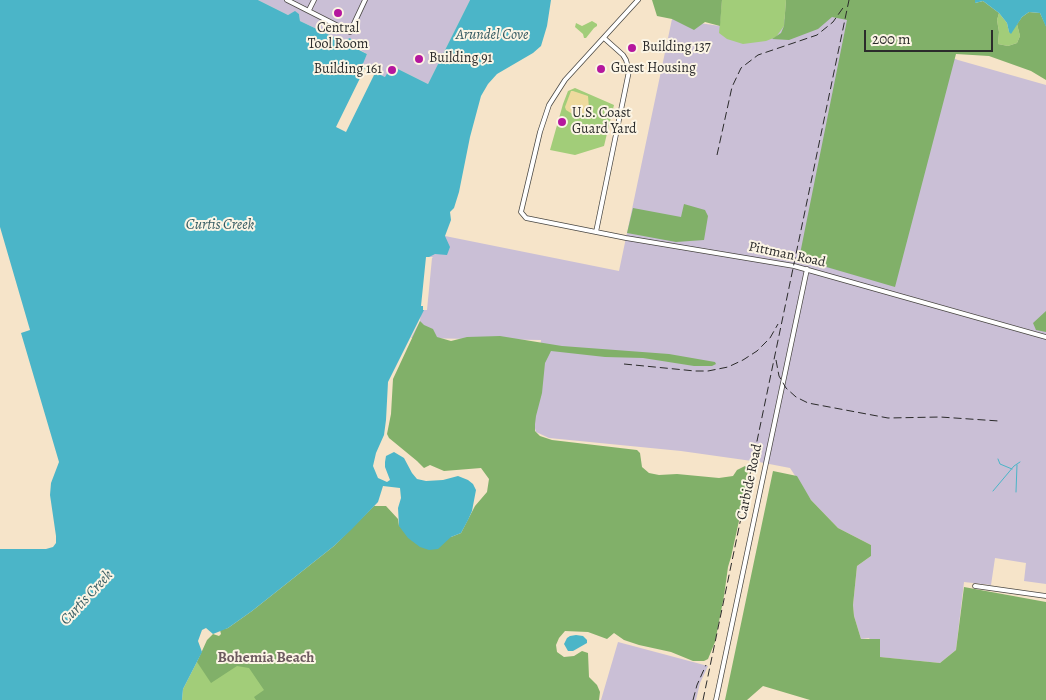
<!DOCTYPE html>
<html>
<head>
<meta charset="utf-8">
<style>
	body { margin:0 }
	#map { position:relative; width:1046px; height:700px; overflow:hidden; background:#f6e4c9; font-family:Alegreya,serif }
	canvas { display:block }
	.scale { position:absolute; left:864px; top:30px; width:129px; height:22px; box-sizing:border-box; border:2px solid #2b2b2b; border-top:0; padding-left:6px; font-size:15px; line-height:18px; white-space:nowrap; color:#2b2b2b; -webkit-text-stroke:4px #fcf5e5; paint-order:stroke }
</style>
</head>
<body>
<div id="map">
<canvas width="1046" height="700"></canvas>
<div class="scale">200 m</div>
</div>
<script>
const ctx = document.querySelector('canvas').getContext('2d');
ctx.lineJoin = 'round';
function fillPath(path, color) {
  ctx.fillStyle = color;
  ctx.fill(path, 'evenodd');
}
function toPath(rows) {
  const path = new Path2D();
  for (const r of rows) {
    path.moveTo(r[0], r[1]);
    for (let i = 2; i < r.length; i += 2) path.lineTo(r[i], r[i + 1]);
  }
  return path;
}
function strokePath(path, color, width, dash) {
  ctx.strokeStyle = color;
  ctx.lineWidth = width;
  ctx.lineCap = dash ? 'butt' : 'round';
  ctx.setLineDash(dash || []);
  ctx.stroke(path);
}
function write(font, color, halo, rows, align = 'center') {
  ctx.font = font + ' Alegreya,serif';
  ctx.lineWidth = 4;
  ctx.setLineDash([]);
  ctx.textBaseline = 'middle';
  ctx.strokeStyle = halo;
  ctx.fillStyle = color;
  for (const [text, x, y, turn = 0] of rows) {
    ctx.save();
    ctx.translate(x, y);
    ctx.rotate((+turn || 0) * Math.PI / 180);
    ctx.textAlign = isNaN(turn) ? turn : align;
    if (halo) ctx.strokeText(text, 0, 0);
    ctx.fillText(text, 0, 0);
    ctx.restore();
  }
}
const industrial = toPath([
	[258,0,470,0,428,84,396,68,393,74,385,77,361,66,367,54,355,47,350,38,342,41,300,21,299,14,295,12,288,15],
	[835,14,958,60,1046,85,1046,584,1024,581,1026,563,995,558,991,585,964,582,956,650,940,663,879,657,869,638,861,639,854,616,853,605,857,566,871,556,871,545,838,528,811,500,790,468,759,462,681,451,549,438,536,432,532,417,541,340,411,338,420,321,426,257,445,236,619,271,672,19,720,26],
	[618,642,708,666,700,683,696,700,601,700]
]);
const green = toPath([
	[722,0,786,0,784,26,776,37,766,41,743,44,727,39,719,33],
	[999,13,1007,23,1009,32,1017,24,1020,36,1017,43,1008,46,998,44,999,32,997,20],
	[592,21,597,24,597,26,594,28,586,38,584,38,583,34,575,27,576,23,582,26],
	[575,88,614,105,604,146,575,155,550,150,563,104,568,91],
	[202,652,365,700,182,700,183,689]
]);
const forest = toPath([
	[652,0,722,0,720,26,705,22,694,30,672,19,657,16],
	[786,0,975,0,975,3,983,1,999,13,997,20,999,32,998,44,1008,46,1017,43,1020,36,1017,24,1022,17,1029,12,1040,13,1046,26,1046,80,1031,71,989,56,956,54,895,287,799,259,847,20,832,17,818,29,789,40,772,39,781,33,784,26],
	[684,204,705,210,708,216,704,240,676,242,627,233,633,208,681,217],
	[1046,311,1046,332,1036,330,1033,323],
	[420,321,424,325,433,329,437,337,451,341,467,337,500,336,562,346,669,354,715,362,716,364,712,366,694,366,643,358,605,357,551,351,545,363,542,393,536,416,535,424,535,431,540,436,552,440,637,450,640,453,642,467,649,473,659,475,677,474,719,478,733,476,737,470,745,466,748,467,746,489,731,557,728,567,724,596,715,642,708,659,704,661,693,661,671,652,639,645,624,640,614,633,607,639,588,632,565,631,559,638,556,645,557,652,564,657,574,656,582,651,588,653,589,677,597,685,600,692,599,700,256,700,254,697,264,690,249,668,237,666,211,683,197,662,207,640,213,634,219,636,221,634,220,630,228,628,252,611,334,546,374,506,386,506,398,519,399,526,451,537,461,533,475,506,487,492,489,479,481,468,444,471,430,465,424,468,417,461,389,438,387,434,391,414,393,379],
	[773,471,797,476,811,500,838,528,871,545,871,556,857,566,853,605,854,616,861,639,880,639,880,657,940,663,956,650,964,587,1046,602,1046,700,810,700,763,686,747,700,725,700]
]);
const sand = toPath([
	[571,91,573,91,588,96,589,108,583,114,574,115,566,110,565,107]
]);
const water = toPath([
	[0,0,258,0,288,15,295,11,299,14,300,21,342,41,350,38,353,41,355,48,367,54,362,66,385,77,388,72,393,73,396,68,428,84,470,0,551,0,547,26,541,46,533,53,497,74,488,84,481,96,470,137,459,192,454,208,450,212,451,220,445,236,450,247,447,255,435,254,429,257,424,310,388,382,386,420,384,435,376,453,373,466,378,478,387,482,390,480,385,467,385,462,386,456,394,452,404,458,412,473,417,479,426,481,443,480,458,476,468,480,473,484,476,490,472,511,468,520,461,533,451,537,438,549,429,550,420,547,408,538,399,526,398,508,401,498,400,488,383,486,378,502,352,529,334,546,252,611,228,628,213,634,206,628,202,630,198,641,202,652,183,689,182,700,0,700,0,549,46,549,53,547,56,543,56,536,50,495,51,483,59,462,21,333,30,330,0,227],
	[975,0,1046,0,1046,27,1040,13,1029,12,1022,17,1011,34,1009,32,1007,23,999,13,983,1,975,3],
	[576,635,583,636,587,640,587,643,573,651,568,651,564,644,567,638,570,636]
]);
const pier = toPath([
	[365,68,375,73,346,132,336,127],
	[426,257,433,257,432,258,427,310,423,310,423,306,421,306]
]);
const stream = toPath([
	[998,459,1000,464,1012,469],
	[993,491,1014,466,1020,462],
	[1016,492,1017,465]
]);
const street = toPath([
	[287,0,350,32,365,0],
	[638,0,565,80,549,105,540,132,521,212,526,218,626,238,794,266,1046,337],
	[309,10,314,0],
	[596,232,629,71,626,60,623,55,604,38],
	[975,586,1046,596],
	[716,700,807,269]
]);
const rail = toPath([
	[717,155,732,87,741,68,758,55,817,35,833,22,845,5],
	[776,360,779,376,786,388,796,397,808,403,888,418,940,417,999,421],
	[624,364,695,371,708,371,728,367,743,360,757,351,770,338,778,324],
	[693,700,697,685,706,665],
	[703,700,849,0]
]);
const markers = [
	[338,13,5,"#b5179e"],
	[632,48,5,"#b5179e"],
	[419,59,5,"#b5179e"],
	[601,69,5,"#b5179e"],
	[392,70,5,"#b5179e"],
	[562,122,5,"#b5179e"]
];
const poiNames = [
	["Central",338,29,"center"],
	["Tool Room",338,45,"center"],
	["Building 137",642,48],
	["Building 91",429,59],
	["Guest Housing",611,69],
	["Building 161",382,70,"right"],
	["U.S. Coast",572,114],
	["Guard Yard",572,130]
];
const streetNames = [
	["Pittman Road",787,255,12],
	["Carbide Road",750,482,-78]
];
const waterNames = [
	["Arundel Cove",492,35],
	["Curtis Creek",220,225],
	["Curtis Creek",87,598,-47]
];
const neighbourhoodNames = [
	["Bohemia Beach",266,658]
];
fillPath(industrial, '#cabfd6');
fillPath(green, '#a2cd79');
fillPath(forest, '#81b069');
fillPath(sand, '#eeda9e');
fillPath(water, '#4bb5c8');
fillPath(pier, '#f6e4c9');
strokePath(stream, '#4bb5c8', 1);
strokePath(street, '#494743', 5.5);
strokePath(street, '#fff', 4);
strokePath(rail, '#2b2b2b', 1, [8, 4]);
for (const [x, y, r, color] of markers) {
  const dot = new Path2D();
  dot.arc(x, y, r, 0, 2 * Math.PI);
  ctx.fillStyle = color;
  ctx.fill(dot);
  strokePath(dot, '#fcf5e5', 2);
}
write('14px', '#2b2b2b', '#fcf5e5', poiNames, 'left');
write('14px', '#2b2b2b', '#fcf5e5', streetNames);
write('italic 15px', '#365b62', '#fcf5e5', waterNames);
write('bold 15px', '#6c5a5f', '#fcf5e5', neighbourhoodNames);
</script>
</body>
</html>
